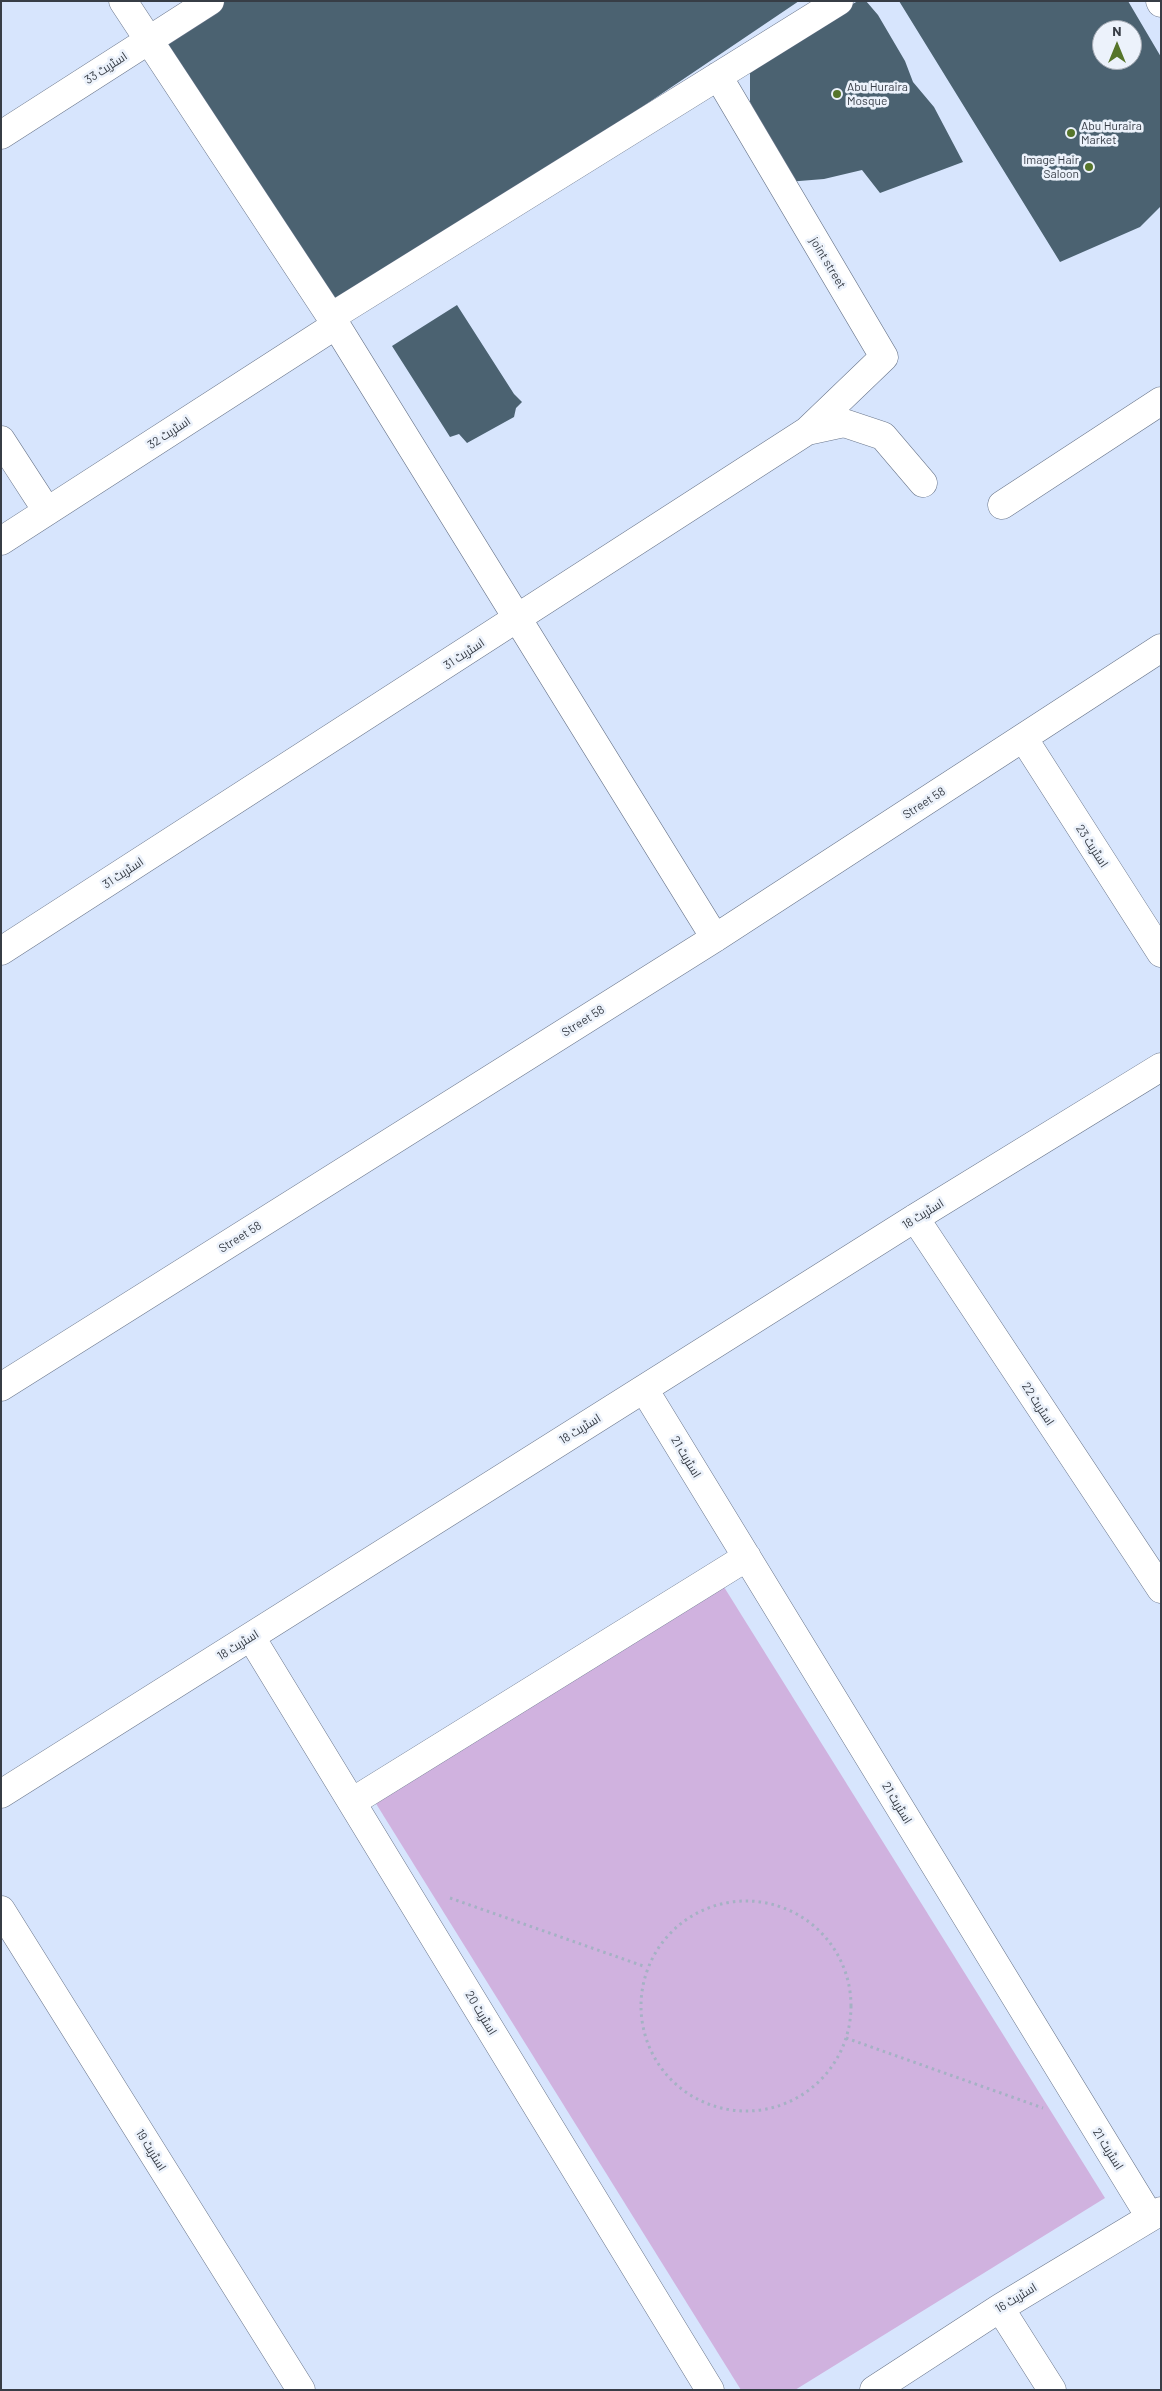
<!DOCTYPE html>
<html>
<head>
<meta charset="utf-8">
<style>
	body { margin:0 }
	#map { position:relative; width:1162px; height:2391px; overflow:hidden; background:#d7e5fd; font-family:Barlow,sans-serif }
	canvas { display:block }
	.frame { position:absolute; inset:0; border:2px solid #373d46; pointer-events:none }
	.north { position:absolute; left:1092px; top:20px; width:50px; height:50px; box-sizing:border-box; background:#ecf2fb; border:1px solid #a4aab3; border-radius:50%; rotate:0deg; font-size:14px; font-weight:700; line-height:20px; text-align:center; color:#373d46 }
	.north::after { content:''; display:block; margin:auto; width:18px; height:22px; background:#56752b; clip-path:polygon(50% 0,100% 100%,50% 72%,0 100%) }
</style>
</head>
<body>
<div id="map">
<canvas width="1162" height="2391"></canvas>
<div class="frame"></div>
<div class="north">N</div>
</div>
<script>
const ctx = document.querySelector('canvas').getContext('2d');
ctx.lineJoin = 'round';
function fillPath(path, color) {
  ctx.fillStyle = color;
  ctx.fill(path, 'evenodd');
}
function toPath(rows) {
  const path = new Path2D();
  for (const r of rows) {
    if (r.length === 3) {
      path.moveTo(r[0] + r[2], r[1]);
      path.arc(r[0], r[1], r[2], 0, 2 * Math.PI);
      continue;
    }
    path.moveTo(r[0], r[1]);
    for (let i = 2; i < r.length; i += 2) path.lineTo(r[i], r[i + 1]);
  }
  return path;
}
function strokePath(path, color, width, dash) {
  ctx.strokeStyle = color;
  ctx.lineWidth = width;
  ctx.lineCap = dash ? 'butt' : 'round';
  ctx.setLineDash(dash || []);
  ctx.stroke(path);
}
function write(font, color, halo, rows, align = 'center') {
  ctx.font = font + ' Barlow,Cairo,sans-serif';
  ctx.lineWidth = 5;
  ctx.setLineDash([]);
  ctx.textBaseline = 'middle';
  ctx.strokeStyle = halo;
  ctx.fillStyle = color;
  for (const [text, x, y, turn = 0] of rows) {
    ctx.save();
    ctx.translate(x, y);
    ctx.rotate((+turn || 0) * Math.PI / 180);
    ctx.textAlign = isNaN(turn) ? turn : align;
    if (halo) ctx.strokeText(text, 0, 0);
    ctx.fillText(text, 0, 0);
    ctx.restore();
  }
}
const green = toPath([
	[724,1587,1105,2198,795,2390,741,2390,375,1802]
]);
const building = toPath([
	[210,1,799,1,331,317,150,40],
	[858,1,866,1,878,15,905,61,913,82,934,107,963,162,880,193,862,170,824,179,787,182,750,102,750,61],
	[899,1,1128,1,1161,57,1161,206,1140,227,1060,262],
	[1102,30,1132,30,1132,60,1102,60],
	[457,305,514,394,522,402,516,408,514,417,467,443,459,434,450,437,392,346]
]);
const path = toPath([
	[450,1898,646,1967],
	[746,2006,105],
	[846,2038,1043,2108]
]);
const minor = toPath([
	[123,1,331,317,715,938],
	[1160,1,1161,3],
	[718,76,884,357,807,431],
	[1,135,210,1],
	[331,317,839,1],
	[1,440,47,511],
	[1002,505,1161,401],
	[1,541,336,325],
	[1024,739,1161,953],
	[1,951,807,431,844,423,883,436,923,483],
	[915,1218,1161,1589],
	[1,1387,715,938,1161,648],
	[644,1389,1150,2217],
	[251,1637,710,2390],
	[1,1794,915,1218,1161,1067],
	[352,1802,747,1557],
	[1,1910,301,2390],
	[1000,2308,1052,2390],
	[874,2390,1000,2308,1161,2211]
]);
const markers = [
	[837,94,5,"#56752b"],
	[1071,133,5,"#56752b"],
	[1089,167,5,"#56752b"]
];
const streetNames = [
	["اسٹریٹ 33",106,68,-33],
	["joint street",828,263,59],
	["اسٹریٹ 32",169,433,-33],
	["اسٹریٹ 31",464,654,-33],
	["Street 58",924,803,-33],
	["اسٹریٹ 23",1092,846,57],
	["اسٹریٹ 31",123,873,-33],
	["Street 58",583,1021,-32],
	["اسٹریٹ 18",923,1214,-32],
	["Street 58",240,1237,-32],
	["اسٹریٹ 22",1038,1404,57],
	["اسٹریٹ 18",580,1429,-32],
	["اسٹریٹ 21",686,1457,59],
	["اسٹریٹ 18",238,1645,-32],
	["اسٹریٹ 21",897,1803,59],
	["اسٹریٹ 20",481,2013,59],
	["اسٹریٹ 21",1108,2149,58],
	["اسٹریٹ 19",151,2150,58],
	["اسٹریٹ 16",1016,2298,-31]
];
const poiNames = [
	["Abu Huraira",847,87],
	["Mosque",847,101],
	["Abu Huraira",1081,126],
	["Market",1081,140],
	["Image Hair",1079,160,"right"],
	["Saloon",1079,174,"right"]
];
fillPath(green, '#d0b2df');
fillPath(building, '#4b6271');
strokePath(minor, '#6a768b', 29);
strokePath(path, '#a5b1c4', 3, [2.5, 4]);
strokePath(minor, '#fff', 28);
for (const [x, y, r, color] of markers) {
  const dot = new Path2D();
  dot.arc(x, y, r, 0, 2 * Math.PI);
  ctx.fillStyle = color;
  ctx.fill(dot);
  strokePath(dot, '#ecf2fb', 2);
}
write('12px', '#373d46', '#ecf2fb', streetNames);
write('12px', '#373d46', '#ecf2fb', poiNames, 'left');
</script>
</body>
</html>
